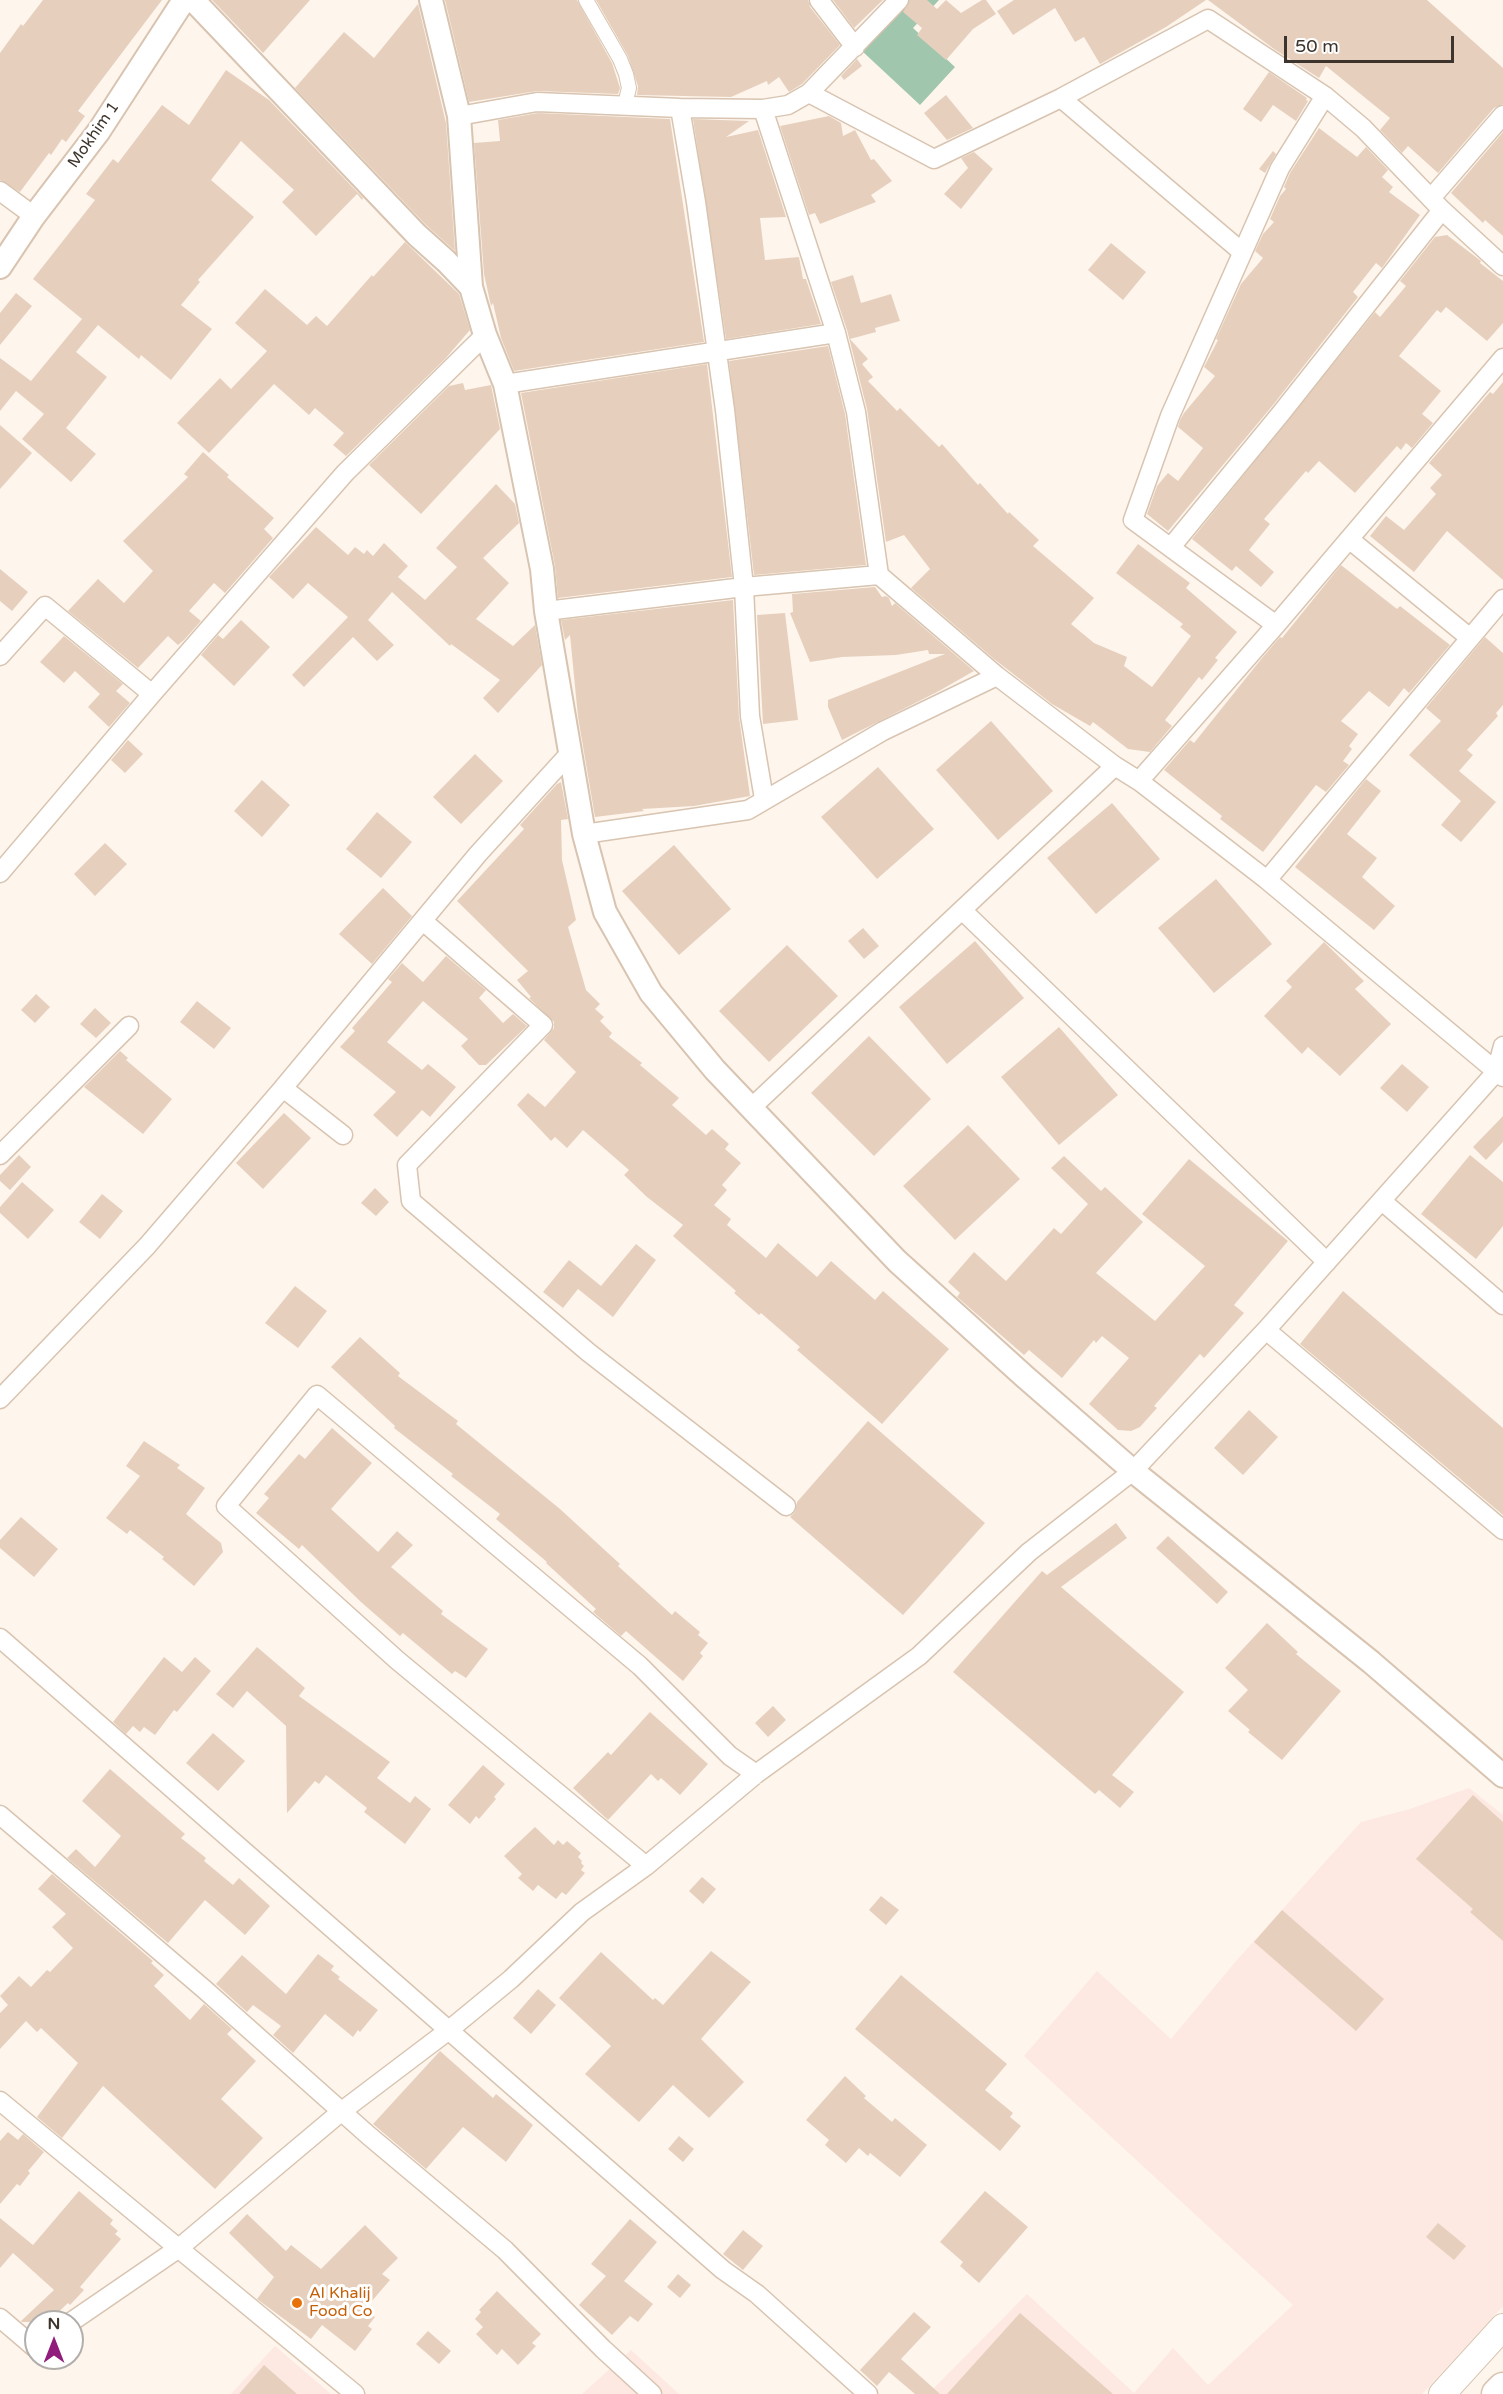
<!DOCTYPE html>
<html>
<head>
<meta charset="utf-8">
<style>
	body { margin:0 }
	#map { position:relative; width:1503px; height:2394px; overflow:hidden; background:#fef5ed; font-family:"Varela Round",sans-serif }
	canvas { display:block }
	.north { position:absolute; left:24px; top:2310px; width:60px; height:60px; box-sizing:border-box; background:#fff; border:2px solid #b1aeab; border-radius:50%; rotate:0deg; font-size:16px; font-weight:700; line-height:24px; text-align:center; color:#3d352d }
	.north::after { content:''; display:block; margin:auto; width:21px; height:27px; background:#901c7c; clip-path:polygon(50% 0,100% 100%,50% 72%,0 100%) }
	.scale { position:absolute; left:1284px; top:36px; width:170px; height:27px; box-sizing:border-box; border:3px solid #3d352d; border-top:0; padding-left:8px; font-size:18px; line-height:21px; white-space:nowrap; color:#3d352d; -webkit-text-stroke:4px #fff; paint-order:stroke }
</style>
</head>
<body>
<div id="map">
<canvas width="1503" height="2394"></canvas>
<div class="north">N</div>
<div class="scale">50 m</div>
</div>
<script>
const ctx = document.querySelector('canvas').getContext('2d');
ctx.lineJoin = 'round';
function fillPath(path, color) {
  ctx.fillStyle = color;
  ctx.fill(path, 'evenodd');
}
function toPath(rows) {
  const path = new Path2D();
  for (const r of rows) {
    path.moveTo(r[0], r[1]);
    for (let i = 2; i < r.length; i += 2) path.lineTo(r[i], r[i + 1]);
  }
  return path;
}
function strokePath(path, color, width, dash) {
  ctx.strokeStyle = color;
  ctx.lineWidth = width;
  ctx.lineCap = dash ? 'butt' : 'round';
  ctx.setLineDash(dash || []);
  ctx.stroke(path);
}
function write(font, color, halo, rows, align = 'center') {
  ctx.font = font + ' "Varela Round",sans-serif';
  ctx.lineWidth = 6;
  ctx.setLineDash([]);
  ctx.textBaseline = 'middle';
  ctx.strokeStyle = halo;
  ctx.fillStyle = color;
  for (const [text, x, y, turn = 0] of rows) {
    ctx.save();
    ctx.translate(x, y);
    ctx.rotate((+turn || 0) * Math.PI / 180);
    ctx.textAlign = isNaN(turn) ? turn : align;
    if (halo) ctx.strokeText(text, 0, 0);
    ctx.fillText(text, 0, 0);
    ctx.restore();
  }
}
const industrial = toPath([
	[1469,1788,1503,1815,1503,2306,1422,2394,928,2394,1027,2294,1134,2393,1173,2348,1208,2385,1293,2305,1024,2056,1097,1971,1171,2039,1237,1960,1361,1822,1410,1809],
	[275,2346,331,2394,231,2394],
	[631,2350,679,2394,582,2394]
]);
const forest = toPath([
	[910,0,939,0,913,28,955,67,920,105,862,51]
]);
const building = toPath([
	[43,0,162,0,78,111,85,116,66,142,62,139,51,155,49,153,20,192,0,180,0,53,21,24,23,26],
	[212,0,310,0,263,53],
	[445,0,577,0,612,63,620,88,618,94,537,91,469,102],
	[596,0,808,0,810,7,840,45,802,84,789,92,779,77,768,85,767,81,731,97,637,95,638,86,628,56],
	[833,0,883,0,854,28],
	[910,0,927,0,937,9,946,0,961,13,982,0,986,0,996,14,973,29,946,60,917,35,922,28,903,12],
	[1014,0,1206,0,1166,27,1100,64,1084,37,1075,42,1055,8,1013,35,997,11],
	[1208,0,1427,0,1503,68,1503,104,1494,108,1438,173,1408,146,1402,153,1380,130,1390,118,1326,66,1319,78,1274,49],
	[418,4,446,123,455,251,426,225,295,88,344,32,374,58],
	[857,59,862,66,844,80,841,76],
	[226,70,269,100,363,198,362,200,357,194,316,236,282,202,294,190,241,141,211,180,254,217,198,280,200,282,181,305,212,329,171,380,141,355,139,359,98,325,76,352,107,377,66,428,96,454,71,482,22,439,44,414,16,391,0,411,0,358,31,381,82,319,33,279,95,200,86,194,113,159,118,163,162,105,189,125],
	[1269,72,1307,98,1306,100,1308,101,1296,121,1273,105,1261,122,1243,109],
	[946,95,973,128,947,140,924,113],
	[538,113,670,119,704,342,514,371,501,338,493,303,491,306,484,274,474,143,500,141,498,120],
	[829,116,841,123,843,136,855,130,871,160,874,159,892,181,871,195,876,202,820,224,815,213,809,215,780,126],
	[693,119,749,121,726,137,758,130,786,217,760,218,765,260,799,257,803,279,806,279,821,324,726,339],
	[1319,128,1357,157,1366,147,1388,170,1382,177,1393,187,1389,192,1420,215,1382,268,1376,263,1353,292,1358,297,1273,405,1168,531,1147,514,1157,486,1168,473,1178,481,1203,448,1178,427,1180,420,1184,413,1215,376,1204,367,1218,340,1216,339,1241,284,1263,258,1255,251,1263,234,1274,222,1270,219,1280,196,1286,189,1284,187,1290,173],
	[1503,132,1503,236,1485,220,1483,223,1451,193],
	[1273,151,1276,154,1265,173,1259,169],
	[974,152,993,169,961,209,944,194,968,168,961,158],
	[1447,235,1481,261,1480,263,1503,281,1503,323,1487,341,1446,307,1441,313,1437,310,1399,356,1441,391,1422,414,1433,423,1412,448,1406,443,1401,450,1397,446,1355,493,1319,461,1308,473,1306,471,1264,519,1270,524,1249,550,1274,572,1261,587,1236,566,1232,571,1192,539,1375,312,1380,317,1406,286,1400,281,1435,237],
	[405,242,459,294,470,330,445,359,346,456,333,445,344,433,315,408,309,415,274,384,209,453,177,423,220,378,231,389,267,351,235,323,265,289,307,325,316,316,327,326,372,275,373,277],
	[1111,243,1146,272,1123,300,1088,270],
	[853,275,861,303,891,294,900,321,875,328,876,332,850,339,868,359,862,364,873,377,868,381,897,411,900,408,939,447,942,444,978,485,980,483,1008,514,1009,512,1039,540,1033,546,1094,598,1071,624,1094,643,1127,657,1124,666,1152,687,1191,636,1180,627,1183,624,1116,573,1138,544,1190,583,1186,588,1237,632,1215,658,1218,660,1202,680,1199,677,1165,720,1172,726,1150,752,1128,749,1093,722,1090,726,1052,704,994,659,911,588,930,569,904,535,886,542,867,409,847,330,831,282],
	[16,293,32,306,0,345,0,313],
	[828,346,845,414,866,565,754,575,729,361],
	[707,364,732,577,558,598,555,566,521,393],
	[1503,382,1503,580,1447,531,1414,572,1370,536,1386,516,1404,530,1436,494,1430,488,1442,475,1429,463,1490,392,1493,394],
	[463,383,465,390,491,385,500,429,421,514,369,465,449,386],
	[0,425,32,453,0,489],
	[203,452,229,475,227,477,274,518,264,529,273,538,225,593,214,583,189,611,201,621,184,640,178,645,168,636,138,668,68,611,98,579,124,603,153,571,123,541,188,477,184,474],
	[496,484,515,504,519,523,483,558,509,583,476,619,513,646,535,625,542,665,498,713,483,698,500,680,451,644,450,646,392,592,368,620,394,645,377,661,353,637,304,687,292,675,348,617,308,583,293,599,269,577,316,527,348,555,355,547,364,554,367,550,373,556,384,543,408,566,398,577,425,600,457,567,436,548],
	[1341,565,1397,609,1400,606,1450,645,1409,693,1404,688,1389,707,1369,691,1341,721,1358,734,1349,746,1352,749,1343,761,1349,765,1326,792,1316,785,1263,852,1220,819,1222,816,1164,770,1190,740,1194,743,1262,658,1280,637,1282,638],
	[0,569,28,592,12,611,0,601],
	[875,587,882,597,886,596,889,598,892,606,895,603,974,671,939,691,842,740,828,707,828,700,945,654,929,654,928,650,896,655,842,657,810,662,790,613,793,612,792,594],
	[733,600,739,717,750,796,694,806,642,809,644,811,595,817,578,717,570,635,565,640,561,620],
	[785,613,798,720,763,724,757,615],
	[241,620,270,647,234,686,201,655,218,635,223,639],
	[64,636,123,684,116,691,130,703,109,727,88,707,100,694,75,671,64,683,40,662],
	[1485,637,1503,653,1503,705,1496,713,1498,716,1467,750,1473,755,1459,771,1496,802,1461,842,1441,825,1461,801,1409,755,1441,721,1426,708],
	[991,721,1053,791,998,840,936,770],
	[128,740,143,754,125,773,111,760],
	[475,754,503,781,461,824,433,797],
	[878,767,934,829,877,879,821,817],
	[1366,779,1381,791,1347,834,1377,858,1362,877,1395,906,1374,930,1295,867],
	[262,780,290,805,262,837,234,811],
	[561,782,568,819,561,820,562,860,576,920,568,927,586,990,600,1004,595,1009,604,1017,600,1021,612,1033,609,1037,642,1063,640,1065,679,1098,672,1105,706,1135,712,1129,729,1144,725,1149,741,1163,722,1185,727,1190,714,1205,731,1219,727,1225,766,1258,778,1243,817,1277,831,1261,875,1300,883,1291,949,1349,882,1424,797,1350,800,1347,761,1313,759,1315,734,1293,736,1291,673,1236,683,1225,647,1197,624,1175,629,1170,583,1130,567,1148,555,1137,551,1141,517,1105,528,1093,545,1107,576,1072,544,1040,554,1028,554,1022,529,998,531,997,517,980,528,971,457,901,524,829,520,825,557,784],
	[1112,803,1160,859,1096,914,1047,858],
	[377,812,412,842,381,878,346,849],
	[105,843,127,864,95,896,74,874],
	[674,845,731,909,679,955,622,891],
	[1216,879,1272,944,1214,993,1158,928],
	[383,888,412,916,372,964,339,934],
	[863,928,879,946,864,959,848,941],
	[975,941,1024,998,947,1064,899,1007],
	[1324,942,1364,981,1355,989,1391,1024,1340,1076,1308,1047,1302,1054,1264,1016,1292,987,1286,981],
	[787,945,838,996,769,1062,719,1011],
	[446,956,486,990,479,998,503,1023,513,1014,527,1026,486,1065,479,1065,461,1046,468,1039,423,1001,387,1042,422,1070,428,1064,456,1087,430,1117,422,1110,397,1137,373,1115,396,1092,340,1047,355,1031,352,1028,392,982,388,979,402,963,423,982],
	[36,994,50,1007,35,1023,21,1010],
	[197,1001,231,1028,214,1049,180,1022],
	[95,1008,111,1023,96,1038,80,1024],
	[1059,1027,1118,1095,1059,1145,1001,1077],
	[869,1036,931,1099,874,1156,811,1093],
	[120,1051,128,1058,126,1060,172,1099,143,1134,84,1087],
	[1402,1064,1429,1087,1407,1112,1380,1088],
	[284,1113,311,1138,263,1189,236,1163],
	[1503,1116,1503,1142,1486,1160,1473,1147],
	[968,1125,1020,1179,955,1240,903,1186],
	[19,1155,31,1167,10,1190,0,1181,0,1175],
	[1470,1155,1503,1182,1503,1226,1476,1259,1421,1214],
	[1064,1156,1101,1191,1105,1187,1143,1222,1096,1273,1155,1321,1205,1266,1142,1214,1189,1159,1288,1241,1234,1305,1244,1313,1204,1358,1200,1354,1154,1406,1157,1408,1140,1427,1131,1431,1118,1430,1089,1404,1129,1358,1102,1336,1096,1343,1094,1340,1062,1378,1029,1350,1024,1355,957,1297,960,1293,948,1282,974,1252,1006,1281,1054,1228,1061,1234,1088,1204,1051,1168],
	[22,1182,54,1210,28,1239,0,1213,0,1207],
	[375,1188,389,1202,376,1216,361,1203],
	[102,1194,123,1211,100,1239,79,1222],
	[636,1244,656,1260,613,1317,578,1289,563,1308,543,1292,569,1260,601,1286],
	[295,1286,327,1311,298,1348,265,1323],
	[1343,1291,1503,1428,1503,1515,1300,1344],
	[360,1337,400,1373,398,1376,458,1421,456,1424,560,1509,620,1564,618,1566,672,1615,675,1611,700,1632,698,1635,708,1643,700,1653,703,1656,683,1681,626,1631,621,1636,593,1612,596,1609,546,1563,547,1562,496,1519,500,1514,451,1476,453,1474,394,1428,395,1426,331,1367],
	[1249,1410,1278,1437,1243,1475,1214,1448],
	[868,1421,985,1523,903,1615,790,1517,795,1512,797,1502],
	[332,1428,372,1463,331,1509,378,1552,397,1531,413,1545,391,1567,443,1611,441,1614,488,1649,466,1678,455,1671,452,1674,403,1633,400,1636,361,1602,302,1545,299,1549,256,1513,269,1498,264,1494,299,1454,305,1459],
	[144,1441,180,1465,177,1468,205,1488,186,1514,221,1543,223,1552,194,1586,162,1559,164,1557,130,1530,127,1534,106,1518,140,1476,126,1466],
	[21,1517,58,1549,34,1577,0,1548,0,1540],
	[1116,1523,1127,1538,1061,1587,1184,1692,1112,1775,1134,1792,1120,1808,1099,1790,1095,1794,953,1672,1042,1571,1047,1575],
	[1168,1536,1228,1592,1217,1604,1156,1548],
	[1267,1623,1298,1652,1296,1654,1341,1691,1282,1760,1248,1732,1250,1730,1228,1711,1248,1690,1225,1668],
	[257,1647,305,1688,299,1696,390,1762,377,1778,410,1803,415,1796,431,1809,405,1844,364,1812,367,1808,326,1775,319,1784,315,1781,287,1813,286,1726,247,1691,233,1708,216,1694],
	[164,1657,182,1672,195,1657,211,1671,177,1712,174,1710,155,1735,144,1727,140,1732,133,1726,126,1734,113,1722],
	[773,1706,786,1720,768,1737,755,1723],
	[650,1712,708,1764,680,1795,661,1778,658,1781,651,1774,608,1820,573,1788,608,1752,611,1755],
	[213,1733,245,1761,218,1791,186,1763],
	[483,1765,505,1784,494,1797,496,1799,479,1819,476,1816,470,1824,448,1805],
	[110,1769,185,1834,181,1838,206,1858,204,1861,233,1885,239,1878,270,1906,245,1935,205,1900,168,1943,67,1858,76,1849,95,1867,121,1836,82,1801],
	[1473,1795,1503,1822,1503,1941,1470,1912,1473,1909,1416,1859],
	[535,1827,554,1845,558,1840,563,1845,567,1841,581,1853,578,1857,582,1861,581,1863,584,1866,581,1870,585,1873,566,1895,562,1892,556,1899,538,1885,533,1891,518,1878,522,1874,504,1856],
	[52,1874,153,1961,151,1963,164,1975,154,1986,190,2020,204,2004,232,2029,227,2034,256,2061,221,2099,263,2138,215,2189,103,2086,62,2138,37,2117,78,2063,41,2028,37,2032,26,2021,0,2049,0,2013,8,2005,0,1996,19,1976,31,1987,47,1970,50,1972,73,1948,52,1927,66,1914,38,1889],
	[702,1877,716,1889,703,1904,689,1891],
	[881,1896,899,1910,886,1925,869,1910],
	[1282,1910,1384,1999,1356,2031,1254,1942],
	[711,1951,751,1982,701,2039,744,2082,709,2118,673,2085,639,2122,585,2074,611,2046,559,1998,601,1952,653,2000,655,1998,663,2005],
	[318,1954,334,1966,331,1970,340,1977,338,1979,378,2010,360,2032,358,2030,353,2037,325,2014,293,2053,273,2035,281,2026,253,2005,247,2012,216,1984,242,1955,286,1994],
	[901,1975,1007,2064,985,2090,1013,2113,1010,2117,1021,2126,1000,2151,855,2029],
	[538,1989,556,2005,531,2034,513,2018],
	[440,2051,493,2098,496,2094,533,2125,506,2162,463,2127,426,2169,373,2124],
	[845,2076,866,2096,864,2098,892,2122,895,2118,927,2145,900,2177,870,2153,868,2156,859,2148,846,2163,825,2145,829,2140,806,2120],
	[8,2132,18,2140,23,2134,44,2152,28,2171,30,2173,20,2186,17,2184,0,2204,0,2141],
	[679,2136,694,2149,683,2162,668,2149],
	[79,2191,113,2220,110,2224,118,2231,115,2234,121,2239,80,2287,84,2290,70,2305,68,2303,48,2322,22,2322,21,2321,54,2290,13,2253,0,2268,0,2218,33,2245],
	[985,2191,1028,2227,979,2283,960,2266,963,2262,940,2242],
	[247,2214,286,2251,291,2245,321,2269,365,2225,398,2258,382,2274,390,2280,365,2309,375,2317,368,2326,372,2329,355,2351,322,2325,311,2339,257,2299,274,2277,229,2233],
	[630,2219,657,2242,624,2281,653,2304,638,2322,630,2316,612,2335,579,2305,606,2276,591,2264],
	[1438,2223,1466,2246,1454,2260,1426,2237],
	[743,2230,763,2246,743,2270,723,2254],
	[678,2274,691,2285,680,2298,667,2287],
	[497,2291,541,2334,532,2343,536,2346,518,2365,502,2349,497,2355,476,2334,483,2327,475,2319,481,2312,479,2310],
	[914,2312,931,2327,901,2359,940,2394,915,2394,889,2372,877,2386,860,2370],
	[1020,2313,1113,2394,947,2394],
	[428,2331,451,2351,439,2364,416,2344],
	[264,2365,297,2394,239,2394]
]);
const pedestrian = toPath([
	[586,0,620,59,626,74,629,88,625,104]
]);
const minor = toPath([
	[819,0,855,47],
	[809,93,934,159,1061,98,1208,19,1325,96,1363,128,1442,210,1503,266],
	[1061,98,1242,252],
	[680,108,696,202,725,410,744,587,750,716,764,799],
	[763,109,836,333,856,412,879,575],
	[459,116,537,102,680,108,763,109,788,105,809,93,899,0],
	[0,191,34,216],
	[1432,197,1503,115],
	[505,384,836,333],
	[1349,539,1470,638],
	[1171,547,1282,412,1442,210],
	[546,611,744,587,879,575,997,676,1115,766,1139,781,1267,880,1503,1077],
	[1276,625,1133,520,1170,416,1280,168,1325,96],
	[0,656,45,606,152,694],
	[1139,781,1276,625,1503,358],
	[584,834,748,810,883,731,997,676],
	[0,873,152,694,345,473,485,335],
	[1267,880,1503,599],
	[962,910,1327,1262],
	[423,921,543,1025,407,1165,411,1201,588,1352,786,1506],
	[751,1108,1115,766],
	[343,1135,283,1088,478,854,570,753],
	[0,1155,129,1026],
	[1382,1201,1503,1305],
	[1266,1330,1503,1530],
	[0,1399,147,1246,283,1088],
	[0,1638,723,2270,757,2294,868,2394],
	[0,1815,204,1989,368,2135,505,2250,603,2349,652,2394],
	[646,1866,397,1660,226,1506,317,1395,640,1666,730,1756,756,1774],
	[0,2101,355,2394],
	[0,2318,34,2347,36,2345],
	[71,2322,179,2248,342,2111,449,2030,511,1979,582,1912,646,1866,756,1774,919,1656,1029,1552,1133,1471,1266,1330,1496,1072,1503,1046]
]);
const tertiary = toPath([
	[193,0,417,235,446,261,471,287],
	[431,0,459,116,471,287,485,335,505,384,542,569,546,611,584,834,605,912,651,993,715,1070,897,1261,1024,1376,1133,1471,1371,1662,1503,1776],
	[0,267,34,216,99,131,184,0]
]);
const secondary = toPath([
	[1442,2394,1503,2327]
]);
const trunk = toPath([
	[1497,2394,1503,2388]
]);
const markers = [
	[297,2303,6,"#e8710a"]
];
const streetNames = [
	["Mokhim 1",94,135,-55]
];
const foodNames = [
	["Al Khalij",309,2294],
	["Food Co",309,2312]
];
fillPath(industrial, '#fde8e2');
fillPath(forest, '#a0c6ad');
fillPath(building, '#e6d0bd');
strokePath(pedestrian, '#d8c4b0', 16);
strokePath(minor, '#d8c4b0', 21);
strokePath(tertiary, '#d8c4b0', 26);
strokePath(secondary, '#d8c4b0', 28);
strokePath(trunk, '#d8c4b0', 33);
strokePath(pedestrian, '#fff', 14);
strokePath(minor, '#fff', 18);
strokePath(tertiary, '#fff', 22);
strokePath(secondary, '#fff', 26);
strokePath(trunk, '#fff', 30);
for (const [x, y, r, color] of markers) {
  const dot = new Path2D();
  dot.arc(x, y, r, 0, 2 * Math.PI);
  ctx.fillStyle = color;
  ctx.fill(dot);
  strokePath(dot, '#fff', 2);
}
write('16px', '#3d352d', '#fff', streetNames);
write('16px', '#c56008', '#fff', foodNames, 'left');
</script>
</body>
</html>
